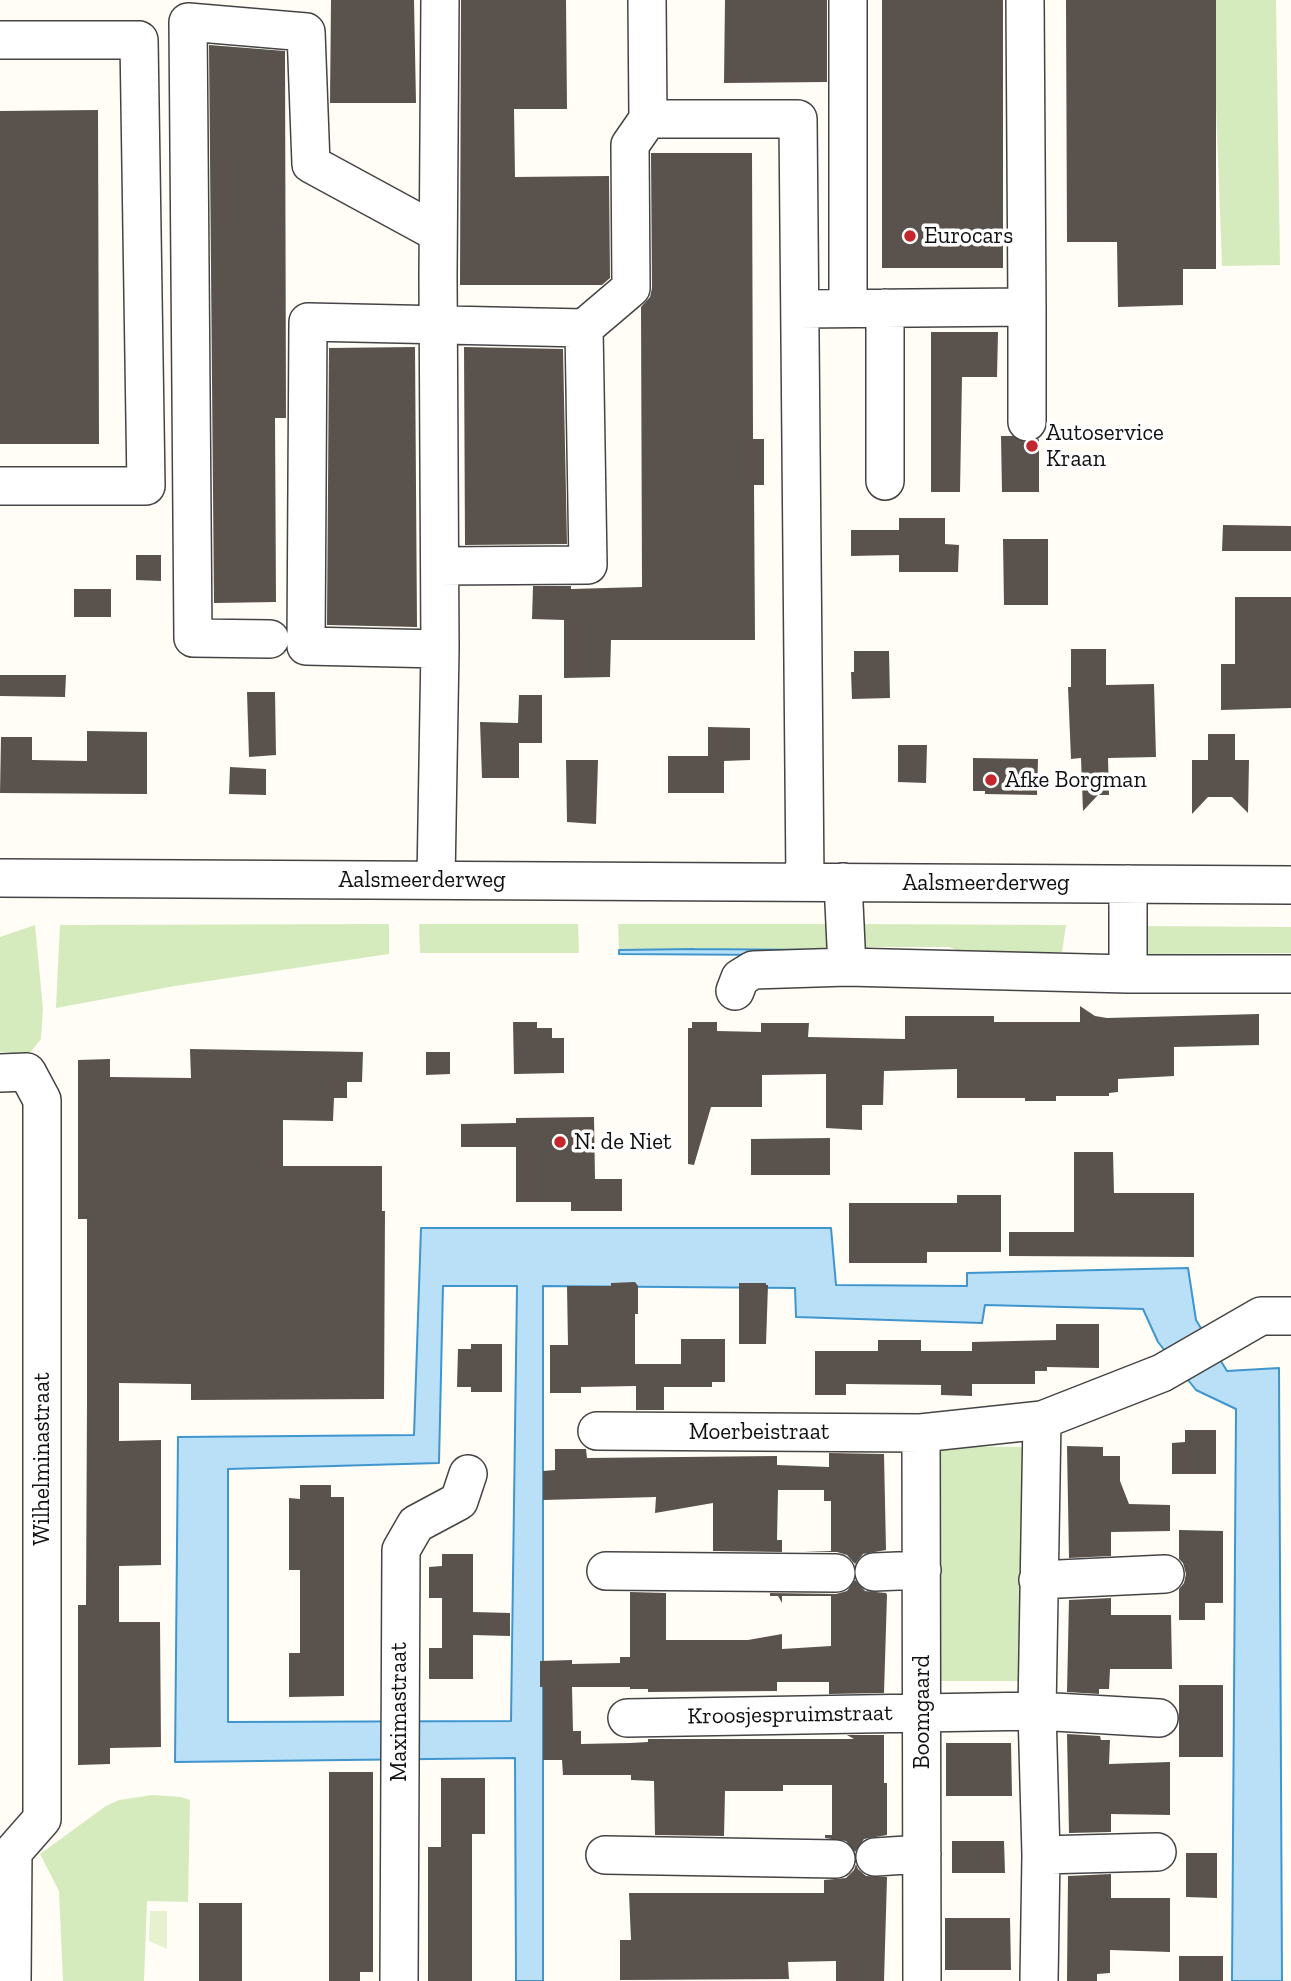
<!DOCTYPE html>
<html>
<head>
<meta charset="utf-8">
<style>
	body { margin:0 }
	canvas { display:block; background:#fffdf5 }
</style>
</head>
<body>
<canvas width="1291" height="1981"></canvas>
<script>
const ctx = document.querySelector('canvas').getContext('2d');
ctx.lineJoin = 'round';
function fillPath(path, color) {
  ctx.fillStyle = color;
  ctx.fill(path, 'evenodd');
}
function toPath(rows) {
  const path = new Path2D();
  for (const r of rows) {
    path.moveTo(r[0], r[1]);
    for (let i = 2; i < r.length; i += 2) path.lineTo(r[i], r[i + 1]);
  }
  return path;
}
function strokePath(path, color, width, dash) {
  ctx.strokeStyle = color;
  ctx.lineWidth = width;
  ctx.lineCap = dash ? 'butt' : 'round';
  ctx.setLineDash(dash || []);
  ctx.stroke(path);
}
function write(font, color, halo, rows, align = 'center') {
  ctx.font = font + ' "Zilla Slab",serif';
  ctx.lineWidth = 7;
  ctx.setLineDash([]);
  ctx.textBaseline = 'middle';
  ctx.strokeStyle = halo;
  ctx.fillStyle = color;
  for (const [text, x, y, turn = 0] of rows) {
    ctx.save();
    ctx.translate(x, y);
    ctx.rotate((+turn || 0) * Math.PI / 180);
    ctx.textAlign = isNaN(turn) ? turn : align;
    if (halo) ctx.strokeText(text, 0, 0);
    ctx.fillText(text, 0, 0);
    ctx.restore();
  }
}
const green = toPath([
	[1212,0,1276,0,1280,265,1222,266],
	[389,924,389,954,175,986,56,1008,60,925],
	[419,924,578,924,579,953,420,953],
	[618,924,835,924,832,949,619,950],
	[851,924,1066,925,1062,952,961,952,949,947,855,947],
	[35,925,43,1009,41,1039,29,1054,0,1052,0,937],
	[1136,926,1291,927,1291,953,1143,954],
	[936,1446,1023,1447,1020,1681,935,1681],
	[153,1795,181,1797,190,1800,188,1902,147,1901,144,1981,63,1981,59,1891,40,1854,106,1806,119,1800]
]);
const pitch = toPath([
	[150,1911,167,1911,167,1949,149,1941]
]);
const water = toPath([
	[694,949,817,950,775,955,619,954,619,950,694,949],
	[421,1228,831,1228,836,1285,967,1286,967,1273,1188,1268,1196,1320,1227,1371,1279,1368,1282,1981,1232,1981,1236,1409,1196,1390,1158,1342,1143,1309,985,1305,982,1323,796,1317,795,1288,543,1286,543,1981,516,1981,515,1758,175,1762,178,1437,414,1435,421,1228],
	[443,1286,517,1286,511,1721,228,1722,228,1469,439,1463,443,1286]
]);
const building = toPath([
	[331,0,414,0,416,103,330,103],
	[461,0,566,0,567,109,514,109,515,177,609,176,610,278,602,285,460,285],
	[725,0,827,0,827,82,724,83],
	[882,0,1003,0,1003,268,882,268],
	[1066,0,1216,0,1216,269,1183,269,1183,305,1118,307,1117,242,1067,242],
	[209,45,285,51,286,418,275,418,276,602,214,603],
	[98,110,99,444,0,444,0,111],
	[651,153,752,153,753,439,764,439,764,485,754,485,755,640,611,640,610,677,564,678,564,620,532,619,533,586,571,586,571,589,642,587,641,307,650,297,652,288],
	[931,332,998,332,997,377,962,377,960,492,931,492],
	[415,347,417,627,327,625,329,348],
	[464,347,563,349,567,544,465,545],
	[1001,436,1013,436,1026,443,1039,439,1039,492,1002,492],
	[899,518,945,518,945,544,959,545,958,572,899,572,899,555,851,556,851,530,899,530],
	[1223,525,1291,526,1291,551,1222,551],
	[1003,539,1048,539,1048,605,1004,605],
	[136,555,161,555,161,581,136,580],
	[74,589,111,589,111,617,74,617],
	[1235,597,1291,597,1291,708,1221,710,1221,664,1235,664],
	[1071,649,1106,649,1106,685,1154,684,1156,757,1108,758,1109,795,1098,795,1083,811,1081,758,1071,759,1068,687,1071,687],
	[854,651,889,651,890,698,852,699,851,672,854,672],
	[0,675,66,675,65,697,0,696],
	[247,692,275,692,276,755,249,757],
	[519,695,542,695,542,743,519,743,519,778,482,778,480,722,518,723],
	[708,727,750,728,750,760,724,761,724,793,668,793,668,756,708,756],
	[87,731,147,732,147,794,0,793,1,737,32,737,32,760,87,761],
	[1208,734,1235,734,1235,760,1249,760,1248,813,1232,797,1208,797,1192,814,1192,760,1208,760],
	[898,745,927,745,926,783,898,782],
	[973,758,1038,759,1037,795,985,794,985,791,973,791],
	[566,760,598,760,596,824,567,822],
	[230,767,266,769,266,795,229,794],
	[1080,1006,1095,1016,1107,1018,1259,1014,1259,1045,1174,1047,1174,1076,1118,1079,1118,1092,1109,1093,1109,1096,1056,1096,1056,1101,1025,1101,1025,1098,957,1098,957,1069,884,1071,883,1105,862,1105,862,1130,826,1128,826,1074,762,1075,762,1107,711,1107,694,1165,688,1164,688,1028,692,1028,692,1022,717,1022,717,1031,761,1032,761,1023,809,1023,808,1037,905,1039,905,1016,994,1016,994,1022,1080,1022],
	[513,1022,537,1022,537,1028,552,1028,552,1038,564,1038,564,1073,514,1074],
	[190,1049,363,1052,362,1082,347,1082,347,1098,334,1098,333,1121,283,1120,283,1166,382,1166,382,1211,385,1211,384,1399,191,1400,191,1384,119,1383,119,1441,161,1440,161,1565,119,1566,119,1622,160,1622,161,1747,110,1748,110,1764,78,1765,78,1605,86,1605,87,1401,87,1219,78,1219,78,1060,110,1059,110,1077,191,1078],
	[426,1052,450,1052,450,1074,426,1075],
	[594,1117,595,1179,622,1179,622,1211,571,1211,571,1202,516,1202,516,1147,461,1147,461,1124,516,1123,516,1118],
	[830,1138,830,1175,751,1175,751,1139],
	[1074,1152,1113,1152,1114,1193,1194,1193,1194,1257,1009,1256,1009,1232,1074,1232],
	[957,1195,1001,1195,1001,1252,927,1252,927,1263,849,1263,849,1203,957,1203],
	[635,1282,638,1286,638,1314,635,1314,635,1364,681,1364,681,1339,725,1339,725,1382,712,1382,712,1387,664,1387,664,1410,636,1410,636,1386,581,1387,581,1393,550,1393,550,1345,568,1345,567,1286,611,1286,611,1283],
	[739,1283,766,1283,766,1285,768,1285,766,1344,739,1344],
	[1056,1324,1099,1324,1099,1368,1047,1367,1047,1371,1035,1371,1035,1384,972,1384,972,1396,941,1395,941,1385,846,1384,846,1395,815,1395,815,1351,878,1351,878,1340,921,1340,921,1351,972,1351,972,1342,1056,1340],
	[471,1344,502,1344,502,1392,471,1392,471,1387,457,1387,458,1349,471,1349],
	[1185,1430,1216,1430,1216,1474,1172,1474,1172,1443,1185,1442],
	[1067,1446,1103,1447,1103,1456,1120,1456,1120,1481,1129,1504,1170,1505,1170,1531,1111,1532,1111,1556,1069,1558],
	[555,1449,586,1449,587,1458,777,1456,777,1465,829,1467,829,1453,884,1454,886,1550,863,1554,855,1564,847,1555,837,1552,803,1552,831,1551,831,1501,824,1501,824,1490,778,1490,777,1540,782,1540,782,1552,713,1551,713,1503,655,1513,656,1497,543,1500,543,1471,555,1470],
	[300,1485,331,1485,331,1497,344,1497,344,1696,289,1697,289,1653,300,1653,300,1570,289,1570,289,1498,300,1499],
	[1179,1530,1223,1531,1223,1603,1205,1603,1205,1620,1179,1620,1179,1589,1184,1583,1186,1574,1183,1563,1179,1559],
	[442,1554,473,1554,473,1612,510,1613,510,1636,473,1635,473,1679,429,1679,429,1648,442,1648,442,1598,429,1598,429,1567,442,1566],
	[855,1580,865,1591,886,1593,887,1595,884,1693,829,1694,829,1682,777,1682,777,1691,648,1692,648,1689,630,1689,630,1687,572,1687,573,1731,581,1731,581,1744,630,1743,648,1742,648,1739,854,1739,847,1735,884,1735,884,1783,887,1783,887,1835,864,1839,855,1852,846,1841,825,1838,825,1835,832,1835,832,1785,783,1785,783,1791,725,1791,724,1836,655,1835,654,1781,631,1780,631,1775,563,1775,562,1760,543,1760,543,1687,540,1687,540,1661,572,1660,572,1664,620,1663,620,1657,630,1657,630,1592,666,1593,666,1640,748,1640,782,1634,782,1649,831,1646,831,1596,782,1596,782,1603,778,1596,770,1596,770,1593,836,1594,847,1591],
	[1111,1598,1111,1615,1171,1615,1172,1669,1110,1669,1109,1689,1099,1689,1099,1694,1067,1692,1069,1600],
	[1179,1685,1223,1685,1223,1757,1179,1757],
	[1067,1734,1100,1736,1101,1740,1110,1740,1109,1764,1170,1762,1170,1815,1111,1814,1111,1832,1069,1833],
	[946,1743,1011,1743,1012,1796,946,1796],
	[329,1772,373,1772,373,1972,360,1972,360,1981,329,1981],
	[441,1778,485,1778,485,1834,472,1834,472,1981,428,1981,428,1847,441,1847],
	[952,1841,1004,1841,1005,1873,952,1873],
	[1186,1853,1217,1853,1217,1898,1186,1897],
	[856,1864,858,1869,866,1876,887,1877,884,1981,836,1981,836,1961,788,1962,789,1979,620,1980,620,1940,631,1940,629,1893,824,1893,824,1880,846,1878,854,1870],
	[1111,1874,1111,1898,1170,1898,1170,1952,1110,1950,1110,1973,1097,1974,1097,1981,1067,1981,1068,1876],
	[199,1903,242,1903,242,1981,199,1981],
	[945,1918,1010,1918,1011,1970,945,1970],
	[1179,1956,1223,1956,1223,1981,1179,1981]
]);
const minor = toPath([
	[647,0,648,119,798,119,805,882],
	[848,0,848,308],
	[0,40,139,40,146,486,0,486],
	[885,308,885,481],
	[800,309,1027,307,1025,0],
	[584,328,631,288,630,145,648,119],
	[1027,422,1027,307],
	[270,639,193,638,188,22,306,32,311,164,438,233],
	[440,649,306,646,308,322,584,328,588,565,440,566],
	[0,878,1291,885],
	[436,880,440,649,438,276,440,0],
	[843,882,847,967,1128,974,1291,974],
	[1128,884,1128,974],
	[735,991,740,978,753,970,847,967],
	[0,1073,27,1072,42,1100,42,1819,13,1852],
	[597,1431,921,1433,1042,1420,1162,1373,1261,1316,1291,1316],
	[921,1433,922,1981],
	[606,1571,836,1573],
	[874,1572,922,1570],
	[1038,1580,1165,1574],
	[627,1718,1037,1711,1159,1718],
	[605,1855,836,1859],
	[1041,1855,1157,1852],
	[875,1857,922,1854],
	[12,1981,13,1852],
	[399,1981,401,1550,416,1524,459,1501,468,1474],
	[1039,1981,1041,1855,1037,1711,1042,1420]
]);
const markers = [
	[910,236,7,"#c4262e"],
	[1032,446,7,"#c4262e"],
	[991,780,7,"#c4262e"],
	[560,1142,7,"#c4262e"]
];
const poiNames = [
	["Eurocars",924,236],
	["Autoservice",1046,433],
	["Kraan",1046,459],
	["Afke Borgman",1005,780],
	["N. de Niet",574,1142]
];
const streetNames = [
	["Aalsmeerderweg",422,880],
	["Aalsmeerderweg",986,883],
	["Moerbeistraat",759,1432],
	["Wilhelminastraat",42,1459,-90],
	["Maximastraat",399,1712,-90],
	["Boomgaard",922,1712,-90],
	["Kroosjespruimstraat",790,1715,-1]
];
fillPath(green, '#d5ebbd');
fillPath(pitch, '#e6f2cf');
fillPath(water, '#b9e0f7');
strokePath(water, '#3f96cf', 2);
fillPath(building, '#5a524d');
strokePath(minor, '#444', 40);
strokePath(minor, '#fff', 37);
for (const [x, y, r, color] of markers) {
  const dot = new Path2D();
  dot.arc(x, y, r, 0, 2 * Math.PI);
  ctx.fillStyle = color;
  ctx.fill(dot);
  strokePath(dot, '#fff', 2.5);
}
write('23px', '#111', '#fff', poiNames, 'left');
write('23px', '#111', '#fff', streetNames);
</script>
</body>
</html>
